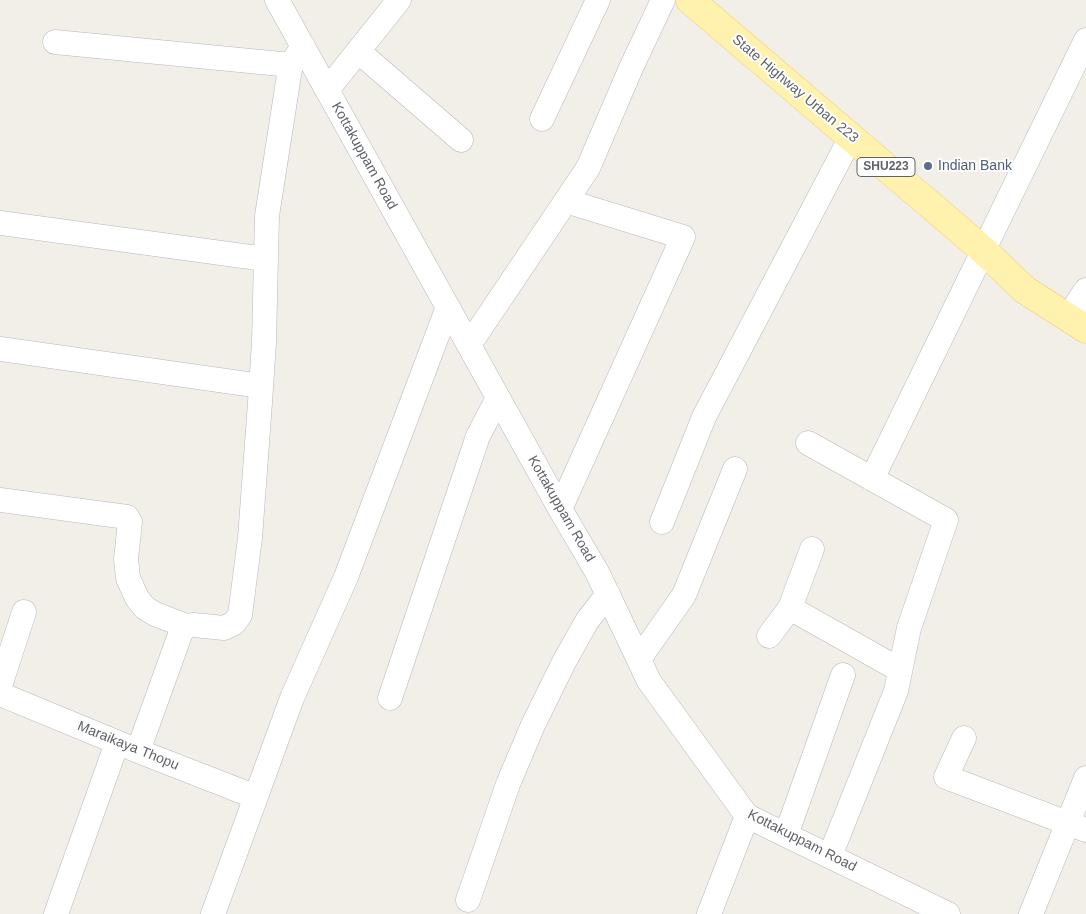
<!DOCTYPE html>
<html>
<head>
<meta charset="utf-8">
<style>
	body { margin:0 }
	canvas { display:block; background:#f1efe8 }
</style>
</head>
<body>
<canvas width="1086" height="914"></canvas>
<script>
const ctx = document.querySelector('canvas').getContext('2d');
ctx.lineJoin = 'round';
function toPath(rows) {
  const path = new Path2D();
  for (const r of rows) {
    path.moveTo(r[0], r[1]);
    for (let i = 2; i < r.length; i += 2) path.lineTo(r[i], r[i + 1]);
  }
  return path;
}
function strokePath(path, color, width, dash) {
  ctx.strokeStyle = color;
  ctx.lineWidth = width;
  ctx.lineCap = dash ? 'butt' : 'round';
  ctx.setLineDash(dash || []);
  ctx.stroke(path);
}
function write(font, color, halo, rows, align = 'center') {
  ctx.font = font + ' Helvetica,sans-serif';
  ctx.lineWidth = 4;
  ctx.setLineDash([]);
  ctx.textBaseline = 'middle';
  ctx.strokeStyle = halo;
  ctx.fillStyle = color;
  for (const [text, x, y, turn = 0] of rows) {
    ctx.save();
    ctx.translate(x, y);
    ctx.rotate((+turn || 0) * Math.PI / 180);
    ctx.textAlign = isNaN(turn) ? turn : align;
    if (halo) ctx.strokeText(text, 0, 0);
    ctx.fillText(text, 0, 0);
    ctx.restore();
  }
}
const minor = toPath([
	[277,0,560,509,597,572,649,681,747,816,948,914],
	[55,42,291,65],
	[358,51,461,140],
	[327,90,399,0],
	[542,119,598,0],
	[0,223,265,259],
	[1068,317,1086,290],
	[469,345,588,168,631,68,663,0],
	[0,349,261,386],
	[808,443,946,520,909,628,896,691,830,856],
	[872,479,1086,40],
	[0,500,127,517,130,522,126,559,128,578,137,598,145,608,155,614,186,626],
	[560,509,683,237,566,201],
	[662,522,704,417,851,137],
	[790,608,900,670],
	[769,636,790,608,812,549],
	[639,659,684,595,735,469],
	[0,686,24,612],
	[0,694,138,751,256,797],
	[390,698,478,436,498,398],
	[964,738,946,777,1086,830],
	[138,751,181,632,186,626,194,625,224,628,234,623,240,615,250,538,260,403,264,342,267,216,289,75,291,65,303,46],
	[786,835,843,675],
	[468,900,508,784,533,725,564,662,587,621,608,594],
	[56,914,117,743],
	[213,914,292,698,346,577,448,307],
	[709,914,747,816],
	[1031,914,1086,778]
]);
const major = toPath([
	[690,0,983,250,1025,290,1086,329]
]);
const markers = [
	[928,166,5,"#5c6f8a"]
];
const shields = [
	[886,167,58]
];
const shieldNames = [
	["SHU223",886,167]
];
const streetNames = [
	["State Highway Urban 223",795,89,40],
	["Kottakuppam Road",364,156,61],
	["Kottakuppam Road",561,509,60],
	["Maraikaya Thopu",128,746,22],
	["Kottakuppam Road",802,841,27]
];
const serviceNames = [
	["Indian Bank",938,166]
];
strokePath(minor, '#b5b8bc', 25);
strokePath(major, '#f2c960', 29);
strokePath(minor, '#fff', 24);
strokePath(major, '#fff2af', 28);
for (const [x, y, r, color] of markers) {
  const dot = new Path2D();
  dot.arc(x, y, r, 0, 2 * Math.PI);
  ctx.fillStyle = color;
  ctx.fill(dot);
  strokePath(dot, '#fff', 2);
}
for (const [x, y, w] of shields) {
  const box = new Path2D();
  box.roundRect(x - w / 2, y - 9.5, w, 19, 4);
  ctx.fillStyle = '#fff';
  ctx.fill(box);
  strokePath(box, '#5f6368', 1);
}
write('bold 12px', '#5f6368', null, shieldNames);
write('14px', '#5f6368', '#fff', streetNames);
write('14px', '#4e5e75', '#fff', serviceNames, 'left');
</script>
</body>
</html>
